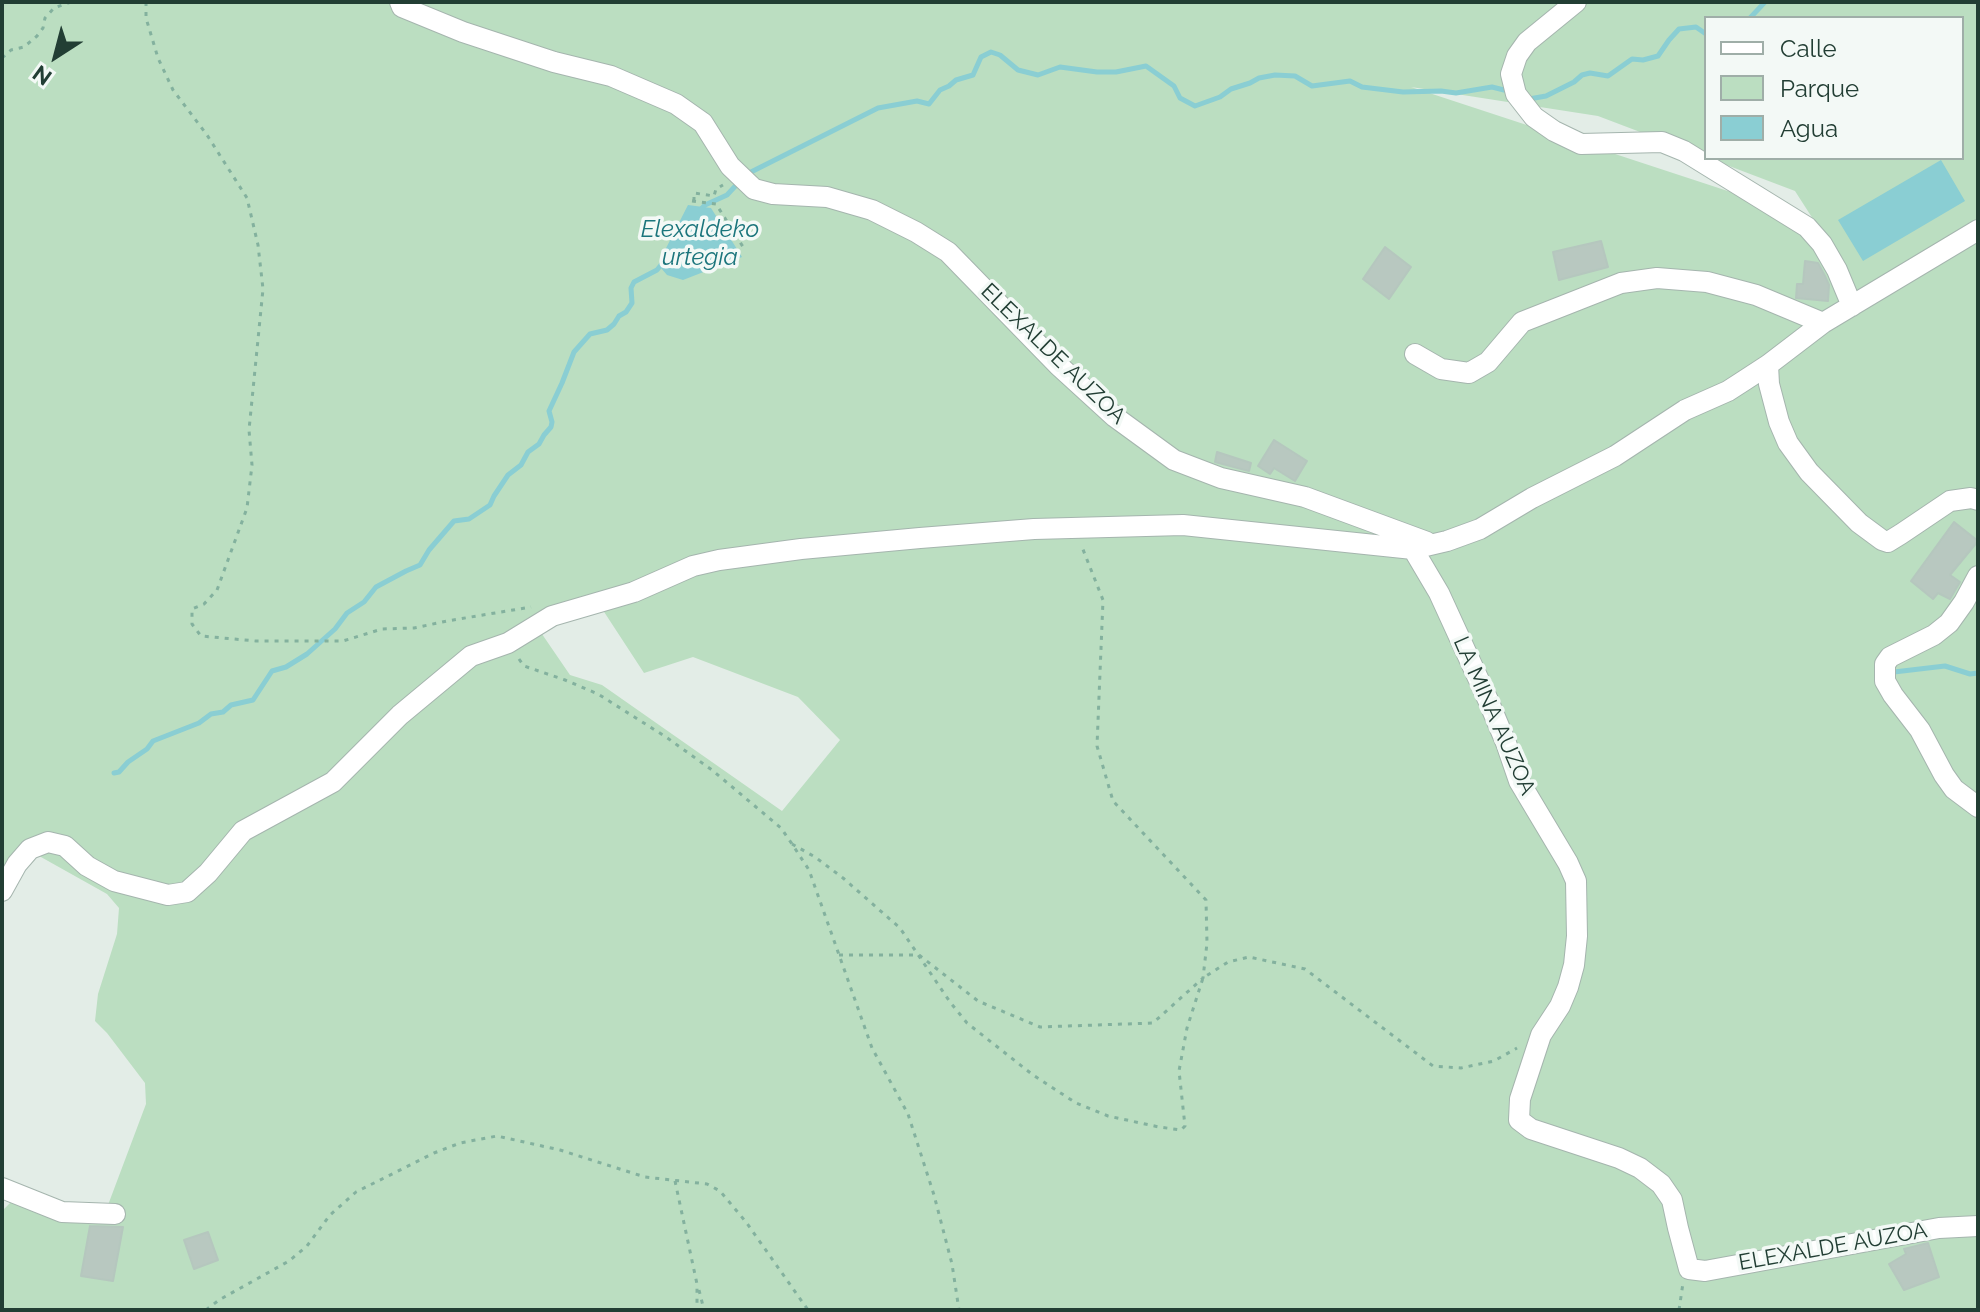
<!DOCTYPE html>
<html>
<head>
<meta charset="utf-8">
<style>
	body { margin:0 }
	#map { position:relative; width:1980px; height:1312px; overflow:hidden; background:#e3ede7; font-family:Raleway,sans-serif }
	canvas { display:block }
	.frame { position:absolute; inset:0; border:4px solid #223e34; pointer-events:none }
	.legend { position:absolute; left:1704px; top:16px; width:260px; height:144px; box-sizing:border-box; background:#f3f9f6; border:2px solid #9faea8; margin:0; padding:10px 14px; list-style:none; font-size:24px; color:#223e34 }
	.legend li { display:flex; align-items:center; gap:16px; height:40px }
	.legend b { width:40px; border:2px solid #9faea8 }
	.north { position:absolute; left:16px; top:16px; width:80px; height:80px; -webkit-text-stroke:6px #f3f9f6; paint-order:stroke; rotate:216deg; font-size:22px; font-weight:700; line-height:32px; text-align:center; color:#223e34 }
	.north::after { content:''; display:block; margin:auto; width:28px; height:36px; background:#223e34; clip-path:polygon(50% 0,100% 100%,50% 72%,0 100%) }
</style>
</head>
<body>
<div id="map">
<canvas width="1980" height="1312"></canvas>
<div class="frame"></div>
<ul class="legend">
<li><b style="height:10px;background:#fff"></b>Calle</li>
<li><b style="height:22px;background:#bbdec1"></b>Parque</li>
<li><b style="height:22px;background:#8aced3"></b>Agua</li>
</ul>
<div class="north">N</div>
</div>
<script>
const ctx = document.querySelector('canvas').getContext('2d');
ctx.lineJoin = 'round';
function fillPath(path, color) {
  ctx.fillStyle = color;
  ctx.fill(path, 'evenodd');
}
function toPath(rows) {
  const path = new Path2D();
  for (const r of rows) {
    path.moveTo(r[0], r[1]);
    for (let i = 2; i < r.length; i += 2) path.lineTo(r[i], r[i + 1]);
  }
  return path;
}
function strokePath(path, color, width, dash) {
  ctx.strokeStyle = color;
  ctx.lineWidth = width;
  ctx.lineCap = dash ? 'butt' : 'round';
  ctx.setLineDash(dash || []);
  ctx.stroke(path);
}
function write(font, color, halo, rows, align = 'center') {
  ctx.font = font + ' Raleway,sans-serif';
  ctx.lineWidth = 7;
  ctx.setLineDash([]);
  ctx.textBaseline = 'middle';
  ctx.strokeStyle = halo;
  ctx.fillStyle = color;
  for (const [text, x, y, turn = 0] of rows) {
    ctx.save();
    ctx.translate(x, y);
    ctx.rotate((+turn || 0) * Math.PI / 180);
    ctx.textAlign = isNaN(turn) ? turn : align;
    if (halo) ctx.strokeText(text, 0, 0);
    ctx.fillText(text, 0, 0);
    ctx.restore();
  }
}
const green = toPath([
	[2,2,1978,2,1978,1310,2,1310,2,1211,12,1201,102,1221,146,1104,145,1083,107,1033,95,1021,98,994,117,934,119,908,107,894,32,852,2,874],
	[1706,18,1962,18,1962,158,1708,158,1795,191,1813,219,1411,87,1598,116,1706,157],
	[595,598,644,673,693,657,798,697,840,740,782,811,602,685,570,675,531,618]
]);
const water = toPath([
	[1941,160,1965,201,1863,261,1838,220],
	[688,205,711,208,742,257,683,280,667,275,661,268,660,260]
]);
const stream = toPath([
	[1750,18,1765,2],
	[1529,99,1546,96,1574,82,1582,75,1590,73,1608,76,1632,59,1643,60,1658,56,1669,40,1679,29,1696,27,1706,34],
	[747,174,878,108,917,101,929,104,940,90,949,86,956,80,973,75,981,57,991,52,1000,55,1018,70,1038,75,1060,67,1097,72,1116,72,1146,66,1174,86,1180,98,1195,106,1220,97,1231,89,1250,83,1259,78,1275,75,1295,76,1312,86,1350,81,1362,87,1403,92,1441,91,1456,93,1492,87,1504,90],
	[700,210,705,205,727,195,740,181],
	[1894,672,1945,666,1970,674,1978,673],
	[114,773,119,772,128,762,147,749,153,741,199,723,211,714,223,712,231,705,253,700,272,671,286,667,307,654,335,629,347,613,364,602,376,587,406,571,420,565,429,550,454,521,469,519,490,505,494,496,508,475,521,465,528,452,539,444,544,435,551,427,552,422,549,411,562,383,574,352,590,334,607,330,614,324,619,316,626,312,632,303,631,288,634,282,657,270,665,260]
]);
const building = toPath([
	[1601,241,1608,267,1559,280,1553,252,1601,241],
	[1385,247,1411,267,1389,299,1363,279,1385,247],
	[1805,261,1818,263,1825,276,1829,285,1828,301,1796,298,1797,284,1803,284,1805,261],
	[1274,440,1307,461,1295,481,1274,468,1270,474,1258,466,1274,440],
	[1217,452,1251,463,1249,471,1215,462,1217,452],
	[1954,522,1978,541,1950,575,1960,582,1950,599,1938,593,1933,599,1911,581,1954,522],
	[90,1226,123,1227,113,1281,81,1276,90,1226],
	[208,1232,218,1260,194,1269,184,1240,208,1232],
	[1928,1243,1939,1277,1904,1290,1889,1264,1906,1254,1904,1249,1928,1243]
]);
const path = toPath([
	[146,2,146,18,158,58,173,90,207,135,247,198,258,245,263,289,249,430,252,465,247,508,217,590,204,604,192,609,192,624,201,636,256,641,343,641,382,629,414,628,447,621,531,607],
	[2,58,11,50,24,47,37,36,43,28,45,18,54,8,71,2],
	[692,201,716,204,745,250],
	[694,201,694,193,714,196,716,189,723,185],
	[519,659,524,666,565,680,598,694,666,737,712,770,781,828,792,844,809,870,872,1048,908,1114,934,1195,952,1264,959,1310],
	[792,844,815,857,843,878,900,928,950,1002,967,1023,1033,1075,1076,1103,1108,1116,1159,1127,1181,1130,1185,1126,1179,1071,1187,1028,1203,978,1228,962,1249,957,1305,969,1433,1066,1461,1068,1494,1061,1517,1048],
	[839,955,919,955,978,1001,1040,1027,1153,1023,1203,978,1207,943,1206,900,1113,801,1097,746,1103,600,1082,547],
	[675,1181,697,1284,697,1310],
	[699,1290,704,1310],
	[206,1310,219,1300,289,1261,307,1246,330,1215,356,1192,434,1153,460,1143,497,1136,560,1150,645,1177,707,1184,720,1191,746,1222,808,1310],
	[1679,1310,1683,1283]
]);
const minor = toPath([
	[400,2,402,7,463,32,554,62,611,76,676,104,703,123,730,166,754,189,773,194,827,197,872,210,916,232,948,252,1058,365,1115,417,1174,460,1221,478,1305,497,1427,542],
	[1576,2,1527,42,1517,56,1511,74,1516,94,1534,117,1554,131,1581,144,1662,142,1684,151,1807,227,1822,244,1837,270,1852,306],
	[1978,230,1823,323,1768,365,1745,380,1728,391,1685,410,1615,456,1532,498,1480,529,1447,541,1413,549,1439,593,1488,700,1506,743,1519,781,1568,863,1576,881,1577,936,1574,965,1568,987,1560,1006,1541,1035,1520,1099,1519,1120,1531,1129,1619,1158,1640,1168,1661,1184,1672,1200,1678,1228,1689,1269,1705,1271,1939,1228,1978,1226],
	[1415,354,1441,369,1469,373,1488,362,1522,322,1621,283,1657,278,1707,282,1756,295,1823,323],
	[1768,365,1769,384,1779,422,1788,443,1809,472,1859,523,1882,540,1888,542,1901,534,1950,501,1971,498,1978,500],
	[1978,576,1964,602,1949,623,1934,635,1890,657,1885,664,1885,681,1893,695,1920,730,1944,775,1954,789,1978,807],
	[2,891,17,864,30,849,48,842,65,846,87,866,114,881,168,895,187,892,208,873,243,831,333,782,400,715,471,656,508,643,552,616,634,592,693,566,719,560,801,549,920,538,1034,529,1183,525,1413,549],
	[2,1188,62,1212,115,1214]
]);
const streetNames = [
	["ELEXALDE AUZOA",1053,354,44],
	["LA MINA AUZOA",1494,716,66],
	["ELEXALDE AUZOA",1833,1247,-10]
];
const waterNames = [
	["Elexaldeko",700,230],
	["urtegia",700,258]
];
fillPath(green, '#bbdec1');
fillPath(water, '#8aced3');
strokePath(stream, '#8aced3', 5);
fillPath(building, '#b8c8c0');
strokePath(building, '#b5c7be', 2);
strokePath(minor, '#a5b5ae', 22);
strokePath(path, '#83b19e', 3, [4, 6]);
strokePath(minor, '#fff', 20);
write('22px', '#223e34', '#f3f9f6', streetNames);
write('italic 24px', '#1b757c', '#f3f9f6', waterNames);
</script>
</body>
</html>
